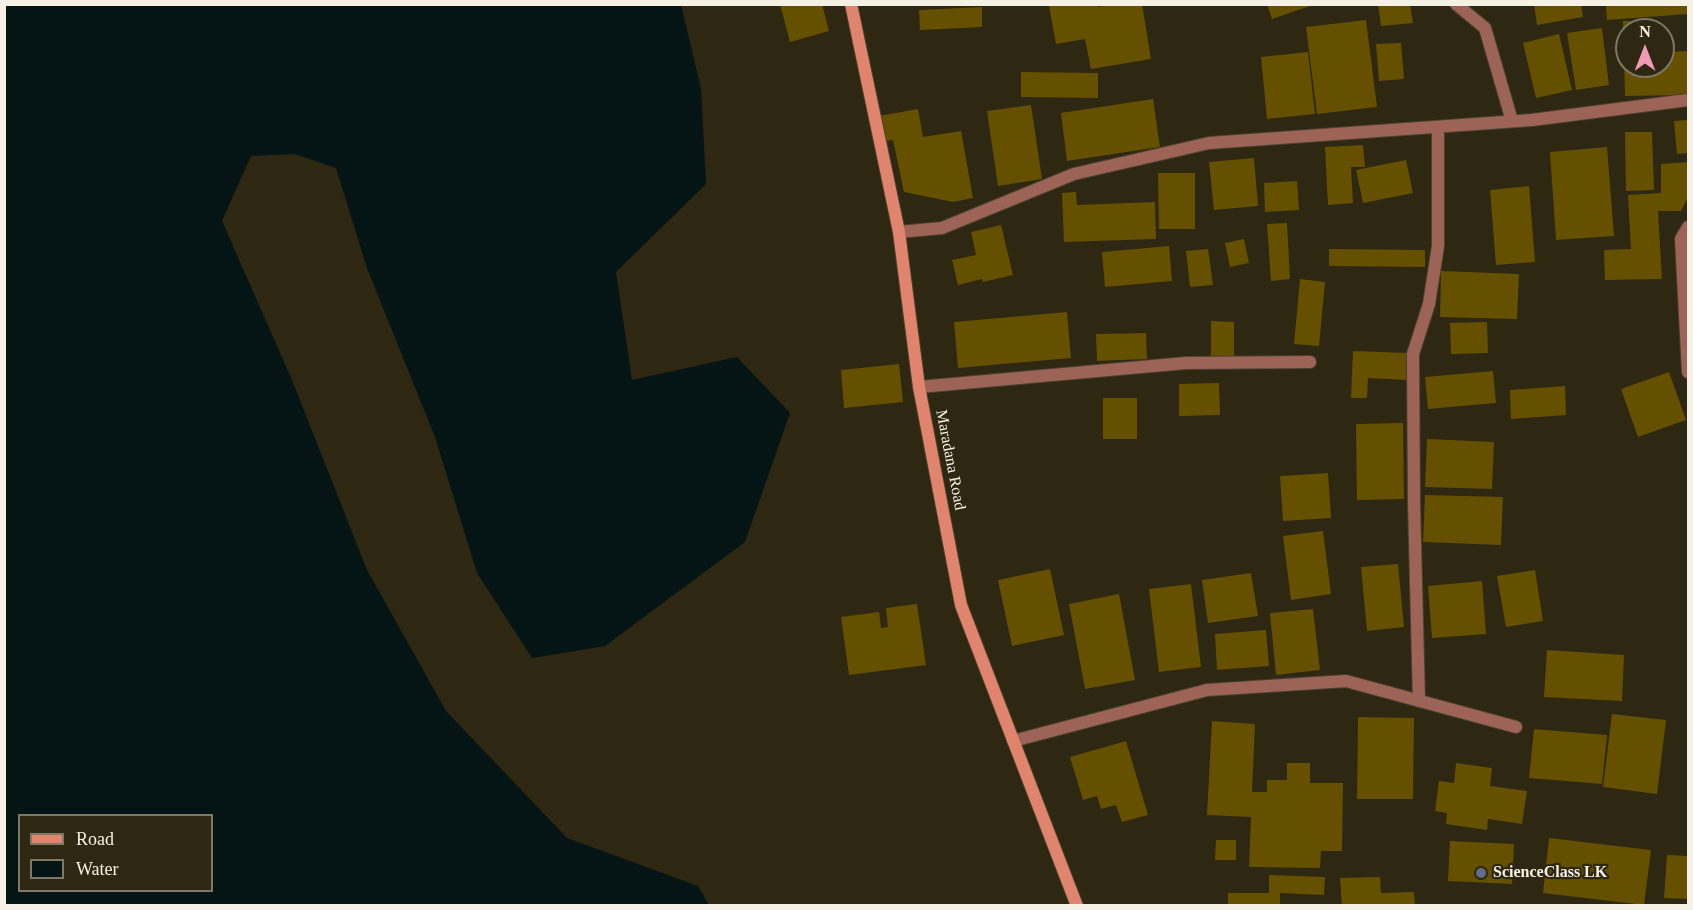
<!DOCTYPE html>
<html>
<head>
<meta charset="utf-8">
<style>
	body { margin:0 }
	#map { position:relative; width:1693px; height:910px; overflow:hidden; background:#2e2712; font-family:Georgia,serif }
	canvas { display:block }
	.frame { position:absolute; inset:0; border:6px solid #f5f1e4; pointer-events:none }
	.legend { position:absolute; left:18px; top:814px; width:195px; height:78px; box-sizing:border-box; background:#2e2712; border:2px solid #7e7866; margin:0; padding:8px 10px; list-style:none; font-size:18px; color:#f5f1e4 }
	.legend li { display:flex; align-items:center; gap:12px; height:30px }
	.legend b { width:30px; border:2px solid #7e7866 }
	.north { position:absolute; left:1615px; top:18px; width:60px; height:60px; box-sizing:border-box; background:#2e2712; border:2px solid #7e7866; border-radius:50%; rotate:0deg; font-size:16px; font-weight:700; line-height:24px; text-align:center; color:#f5f1e4 }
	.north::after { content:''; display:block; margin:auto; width:21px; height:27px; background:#f09ab5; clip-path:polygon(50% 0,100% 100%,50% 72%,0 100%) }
</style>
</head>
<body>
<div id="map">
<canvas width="1693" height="910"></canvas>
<div class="frame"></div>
<ul class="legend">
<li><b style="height:8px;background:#e0846e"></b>Road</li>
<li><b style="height:16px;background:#051515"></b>Water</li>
</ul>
<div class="north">N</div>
</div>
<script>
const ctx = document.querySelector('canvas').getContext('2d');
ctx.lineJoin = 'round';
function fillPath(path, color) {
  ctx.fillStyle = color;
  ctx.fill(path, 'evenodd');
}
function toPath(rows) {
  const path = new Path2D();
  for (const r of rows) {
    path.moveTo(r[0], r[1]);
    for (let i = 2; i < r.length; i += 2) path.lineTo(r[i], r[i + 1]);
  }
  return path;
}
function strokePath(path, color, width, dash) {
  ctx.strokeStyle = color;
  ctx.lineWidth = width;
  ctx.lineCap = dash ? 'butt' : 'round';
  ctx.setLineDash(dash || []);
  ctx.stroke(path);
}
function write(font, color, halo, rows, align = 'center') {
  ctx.font = font + ' Georgia,serif';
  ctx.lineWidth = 4.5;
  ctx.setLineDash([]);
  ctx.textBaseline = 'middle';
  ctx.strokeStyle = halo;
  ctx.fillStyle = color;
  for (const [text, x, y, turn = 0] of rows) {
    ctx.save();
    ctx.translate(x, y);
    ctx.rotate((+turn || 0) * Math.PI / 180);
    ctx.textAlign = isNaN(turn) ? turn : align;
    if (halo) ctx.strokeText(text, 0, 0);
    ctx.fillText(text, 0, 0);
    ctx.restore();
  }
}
const water = toPath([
	[5,4,681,5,701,89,706,184,616,272,632,380,737,357,790,413,745,542,605,646,532,658,477,573,435,437,367,268,336,168,295,154,251,156,222,221,292,380,367,570,446,711,567,838,698,886,709,905,5,905],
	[20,816,212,816,212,890,20,890]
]);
const building = toPath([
	[780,4,822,4,829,31,790,42],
	[1114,4,1142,4,1151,59,1091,69,1085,39,1056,44,1049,6,1098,5,1098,7],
	[1267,4,1313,4,1313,5,1272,19],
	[1378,4,1410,4,1413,23,1381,26],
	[1534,4,1581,4,1583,17,1537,25],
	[1606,4,1688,4,1688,14,1607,20],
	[982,7,982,27,920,30,919,10],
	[1366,20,1377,107,1317,114,1306,27],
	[1623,21,1653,21,1653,30,1627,30,1627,66,1663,66,1663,52,1688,51,1688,95,1625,96],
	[1602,28,1609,85,1576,90,1567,33],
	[1559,34,1572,90,1536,98,1523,43],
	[1401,43,1404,79,1379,81,1376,44],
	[1308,52,1315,114,1267,119,1261,57],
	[1021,72,1098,73,1098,98,1021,97],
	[1153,99,1160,147,1067,161,1061,113],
	[1031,105,1042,179,998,186,987,111],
	[918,109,923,137,961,131,973,198,953,202,904,192,893,140,885,141,879,116],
	[1688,120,1688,153,1677,154,1674,121],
	[1625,132,1652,132,1654,190,1626,191],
	[1363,145,1365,167,1351,167,1353,203,1328,205,1325,147],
	[1607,147,1614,236,1556,240,1550,152],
	[1254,158,1258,206,1214,210,1209,162],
	[1406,160,1413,193,1363,203,1356,170],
	[1688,162,1688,198,1681,211,1658,211,1662,279,1605,280,1604,250,1631,249,1628,195,1661,193,1661,164],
	[1158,173,1195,173,1195,229,1159,229],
	[1297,181,1299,210,1265,212,1264,183],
	[1529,186,1535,262,1496,265,1490,190],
	[1076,192,1077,205,1155,202,1156,239,1064,242,1062,193],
	[1287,223,1290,279,1271,281,1267,224],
	[1001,225,1013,275,983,282,982,279,958,285,952,260,976,255,971,232],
	[1244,239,1249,263,1230,267,1225,243],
	[1169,246,1172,281,1105,287,1102,252],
	[1208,249,1213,285,1190,287,1186,251],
	[1329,249,1425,250,1425,267,1329,266],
	[1441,271,1519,274,1517,319,1440,317],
	[1300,279,1325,282,1319,346,1294,344],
	[1067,312,1071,358,958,368,954,322],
	[1211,321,1234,322,1234,356,1211,356],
	[1487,322,1488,353,1451,354,1450,323],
	[1146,333,1147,359,1097,361,1096,334],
	[1353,351,1408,353,1407,380,1368,378,1367,398,1351,398],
	[899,364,903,402,844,408,841,370],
	[1493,371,1496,403,1428,409,1425,377],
	[1669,372,1686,420,1638,437,1621,389],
	[1219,383,1220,415,1179,416,1179,384],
	[1565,386,1566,415,1511,419,1510,390],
	[1103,398,1137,398,1137,439,1103,439],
	[1403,423,1404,499,1357,500,1356,424],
	[1427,439,1494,442,1492,489,1425,487],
	[1328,473,1331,518,1283,521,1280,476],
	[1425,495,1503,497,1501,545,1423,542],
	[1323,531,1331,594,1291,600,1283,536],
	[1398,564,1404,627,1367,631,1361,567],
	[1050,569,1064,635,1012,646,998,580],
	[1535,570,1543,621,1506,627,1497,576],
	[1251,573,1258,616,1208,623,1202,580],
	[1482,581,1486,634,1432,638,1428,586],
	[1191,584,1201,667,1159,672,1149,589],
	[1119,594,1135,680,1085,689,1069,604],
	[917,604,926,665,849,675,841,617,879,612,881,628,888,627,886,608],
	[1313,609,1320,670,1276,675,1270,613],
	[1266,630,1269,666,1217,670,1215,634],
	[1547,650,1624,655,1622,701,1544,697],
	[1612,714,1666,720,1657,794,1603,787],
	[1358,717,1414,718,1413,799,1357,799],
	[1212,721,1255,724,1252,792,1267,792,1267,780,1287,780,1287,763,1310,763,1310,783,1343,783,1342,851,1321,851,1320,868,1249,867,1251,817,1207,815],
	[1534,729,1607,735,1602,784,1529,778],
	[1126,741,1148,815,1122,822,1116,805,1101,809,1097,796,1083,800,1070,757],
	[1456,763,1492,768,1490,786,1527,791,1522,824,1488,819,1487,830,1446,824,1447,813,1435,811,1439,781,1454,783],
	[1549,838,1651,850,1644,905,1543,893],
	[1216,840,1236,840,1236,860,1215,860],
	[1450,841,1514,844,1512,884,1448,881],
	[1667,855,1688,856,1688,899,1664,898],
	[1269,875,1325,877,1324,895,1280,893,1280,906,1228,906,1228,893,1269,893],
	[1380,877,1381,893,1414,892,1415,906,1342,906,1340,878]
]);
const street = toPath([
	[1456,4,1485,28,1512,121],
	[1688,227,1681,239,1688,372],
	[899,232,942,228,1074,174,1209,143,1532,120,1688,100],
	[919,387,1186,363,1310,362],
	[1419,701,1414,503,1413,354,1429,304,1438,246,1438,127],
	[1013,741,1207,690,1346,681,1516,727]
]);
const secondary = toPath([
	[851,4,899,232,919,387,961,605,1077,906]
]);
const markers = [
	[1481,873,6,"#5c6f8a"]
];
const streetNames = [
	["Maradana Road",950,460,79]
];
const poiNames = [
	["ScienceClass LK",1493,873]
];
fillPath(water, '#051515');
fillPath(building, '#655000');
strokePath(street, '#4a432f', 14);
strokePath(secondary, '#4a432f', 14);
strokePath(street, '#9d6356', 12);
strokePath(secondary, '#e0846e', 12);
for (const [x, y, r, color] of markers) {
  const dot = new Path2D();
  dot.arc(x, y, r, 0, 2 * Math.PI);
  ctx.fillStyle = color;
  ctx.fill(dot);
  strokePath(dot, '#2e2712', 2);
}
write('16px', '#f5f1e4', '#2e2712', streetNames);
write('bold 16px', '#f5f1e4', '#2e2712', poiNames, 'left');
</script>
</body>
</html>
